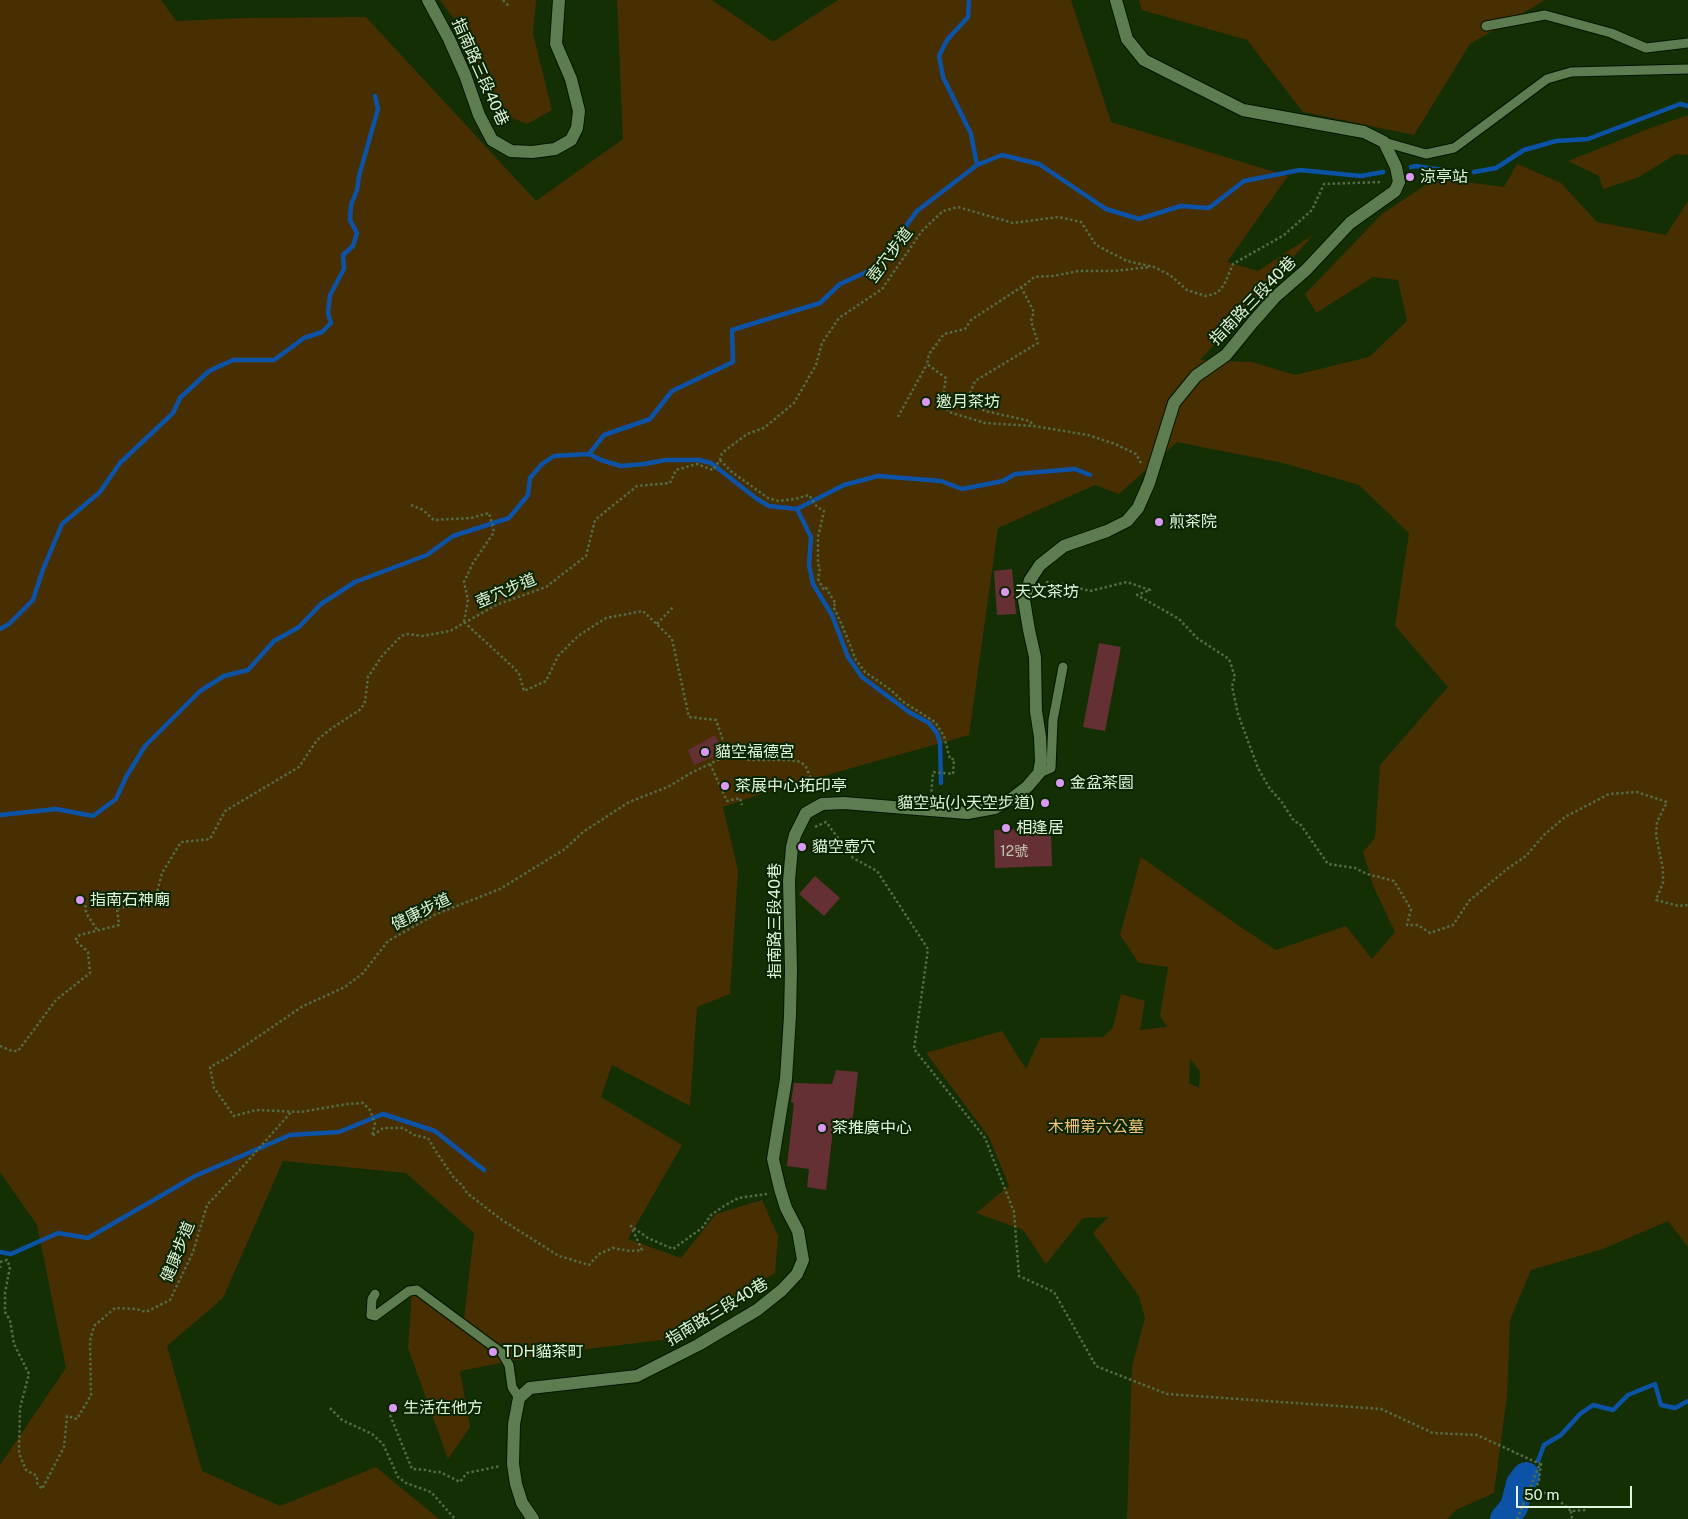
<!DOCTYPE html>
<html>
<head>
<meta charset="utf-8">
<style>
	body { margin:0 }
	#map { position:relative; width:1688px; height:1519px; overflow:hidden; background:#142f04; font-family:"Public Sans",sans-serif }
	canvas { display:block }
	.scale { position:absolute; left:1516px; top:1486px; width:116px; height:22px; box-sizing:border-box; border:2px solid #e2f4db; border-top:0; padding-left:6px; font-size:15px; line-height:18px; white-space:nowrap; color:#e2f4db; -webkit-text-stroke:4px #092500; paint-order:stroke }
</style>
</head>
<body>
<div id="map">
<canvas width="1688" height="1519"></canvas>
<div class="scale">50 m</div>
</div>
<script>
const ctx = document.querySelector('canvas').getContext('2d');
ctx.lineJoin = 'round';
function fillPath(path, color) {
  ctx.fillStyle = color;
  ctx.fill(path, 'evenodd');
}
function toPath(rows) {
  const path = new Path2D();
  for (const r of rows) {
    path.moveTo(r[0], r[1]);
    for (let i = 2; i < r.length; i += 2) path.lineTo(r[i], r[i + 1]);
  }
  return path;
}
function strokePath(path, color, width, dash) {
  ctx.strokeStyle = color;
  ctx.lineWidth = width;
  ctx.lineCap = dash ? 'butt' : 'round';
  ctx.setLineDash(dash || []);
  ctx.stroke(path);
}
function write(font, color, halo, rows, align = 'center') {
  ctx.font = font + ' "Public Sans","Noto Sans TC",sans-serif';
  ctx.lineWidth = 4;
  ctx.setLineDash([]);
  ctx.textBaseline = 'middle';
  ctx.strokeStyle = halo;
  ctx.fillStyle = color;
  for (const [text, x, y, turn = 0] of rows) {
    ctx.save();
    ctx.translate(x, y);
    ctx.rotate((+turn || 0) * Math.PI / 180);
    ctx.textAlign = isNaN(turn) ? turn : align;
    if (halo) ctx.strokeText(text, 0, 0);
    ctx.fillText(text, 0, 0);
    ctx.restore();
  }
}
const green = toPath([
	[0,0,161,0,176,21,243,18,366,17,536,201,623,139,617,0,712,0,773,42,838,0,1071,0,1111,122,1288,176,1227,262,1258,271,1314,234,1200,360,1252,362,1295,375,1369,357,1407,321,1398,280,1373,277,1316,313,1305,294,1382,214,1436,178,1504,187,1517,164,1561,183,1597,222,1666,235,1688,201,1688,1247,1668,1221,1603,1249,1531,1270,1510,1320,1507,1396,1494,1493,1456,1510,1447,1519,1127,1519,1132,1366,1145,1318,1139,1296,1093,1233,1108,1217,1083,1218,1046,1264,1023,1230,976,1213,1009,1186,989,1137,926,1053,1002,1031,1026,1069,1040,1038,1103,1037,1113,1027,1121,994,1145,1001,1140,1030,1167,1027,1160,1016,1168,967,1139,963,1120,935,1141,857,1239,926,1276,950,1346,926,1372,959,1395,932,1374,888,1363,852,1375,838,1380,765,1448,687,1395,626,1409,533,1359,485,1283,463,1177,442,1119,494,1095,485,998,528,969,735,770,791,723,807,738,871,730,994,697,1007,690,1106,612,1065,601,1097,682,1145,628,1239,681,1258,716,1214,762,1200,778,1236,775,1273,671,1339,552,1353,460,1371,470,1427,448,1459,408,1348,412,1292,463,1328,474,1233,406,1173,283,1161,223,1298,167,1346,202,1471,280,1506,376,1467,439,1519,0,1519,0,1465,66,1368,37,1225,0,1172],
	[1190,1058,1200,1072,1199,1088,1189,1083],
	[440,0,536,0,533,34,552,110,527,124,494,110,456,22],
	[1139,0,1545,0,1470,44,1414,135,1303,112,1247,40,1142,10],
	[1688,115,1688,155,1676,154,1639,177,1603,189,1599,176,1568,161,1648,129]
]);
const stream = toPath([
	[969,0,968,17,947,40,939,56,943,77,971,134,977,165],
	[1411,167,1416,166,1462,173],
	[1474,172,1496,168,1524,150,1556,141,1588,139,1680,104,1688,106],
	[589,454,601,460,621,466,644,464,666,460,699,460,711,463,757,499,769,506,797,509,811,537,809,565,813,584,832,615,848,657,862,677,909,712,929,723,937,733,940,742,941,783],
	[797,509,844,485,878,476,941,481,962,489,1003,481,1015,474,1075,469,1090,475],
	[0,629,9,624,33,600,42,572,62,524,100,492,120,463,173,413,180,398,209,371,233,360,274,360,304,338,322,332,331,323,328,313,330,295,344,269,343,255,353,246,357,233,350,220,351,205,357,190,359,176,378,109,375,96],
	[0,815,56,809,93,816,116,799,126,777,145,746,200,691,224,676,248,670,274,641,299,627,321,604,355,582,427,555,453,536,509,518,528,495,530,478,542,464,554,456,589,454,604,435,650,419,672,391,733,362,732,330,820,303,840,284,875,268,917,211,977,165,1002,155,1039,164,1106,209,1139,219,1181,206,1209,208,1244,181,1300,170,1361,176,1383,172],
	[0,1252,11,1254,58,1233,88,1238,195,1176,290,1135,339,1132,383,1114,435,1131,484,1170],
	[1538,1461,1544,1445,1561,1435,1580,1414,1593,1405,1613,1410,1628,1395,1655,1384,1661,1405,1675,1408,1688,1401]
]);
const river = toPath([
	[1504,1519,1514,1507,1520,1484,1526,1476]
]);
const building = toPath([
	[1012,569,1016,614,997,615,994,571],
	[1099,643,1121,647,1105,731,1083,727],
	[715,735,723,753,694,765,688,750],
	[1051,828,1052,866,995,868,994,830],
	[815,876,840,898,824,916,799,894],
	[836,1070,858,1072,851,1133,833,1130,826,1190,807,1187,809,1169,787,1166,794,1103,791,1102,794,1083,832,1084]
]);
const path = toPath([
	[503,0,509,6],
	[1021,287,1034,312,1031,321,1038,343,975,381,969,396,972,402,978,407,985,411,1030,421,1034,426],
	[898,417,927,364],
	[720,460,732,472,768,498,778,501,795,499,809,495,817,507,824,511,818,537,818,564,820,568,818,579,824,590,826,588,836,604,833,606,842,625,856,660,865,672,891,690,902,701,935,722,944,736,950,759,954,759,953,774,933,772,931,796],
	[1141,463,1136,454,1115,444,1088,435,1034,426,985,423,949,412,942,403,946,378,927,364,929,354,944,334,965,329,971,320,1026,284,1034,277,1053,276,1078,271,1114,271,1150,267],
	[411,505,423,510,434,520,471,518,489,513,494,532,473,563,464,582,468,600,464,622],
	[1046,582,1063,584,1090,591,1127,582,1150,590,1137,595,1179,619,1197,638,1229,659,1235,677,1232,686,1238,714,1258,768,1270,789,1281,801,1294,821,1300,824,1328,864,1355,868,1367,874,1394,881,1411,909,1407,925,1418,925,1430,933,1453,925,1469,901,1507,869,1526,856,1544,835,1565,817,1609,794,1637,792,1667,802,1657,822,1656,835,1663,869,1663,883,1656,900,1679,906,1688,905],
	[464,622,514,668,519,674,524,691,546,681,558,656,578,636,606,618,643,611,672,639,689,717,716,720,728,755],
	[657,624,674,606],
	[728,755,691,773,668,787,629,802,583,832,565,849,500,889,434,915,388,941,363,973,345,987,303,1006,227,1058,210,1067,214,1088,234,1116,256,1110,301,1112,347,1104,363,1103,370,1110,375,1124,372,1136,383,1128,403,1128,414,1135,428,1138,435,1150,454,1178,462,1185,467,1193,502,1220,559,1256,589,1265,599,1254,613,1248,630,1251,642,1250,631,1226,648,1238,673,1249,702,1228,711,1215,724,1206,738,1198,767,1194],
	[728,755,750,760,791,760,801,762,806,767,817,793],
	[710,764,727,801,740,798,742,805],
	[815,827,826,822,853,858,877,871,928,949,914,1049,985,1138,1014,1212,1019,1276,1054,1292,1096,1366,1167,1394,1381,1409,1433,1433,1477,1435,1540,1464],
	[82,896,85,900,86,913,98,931],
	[0,1046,12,1051,18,1051,56,1000,90,973,88,952,75,940,80,935,119,925,117,908,154,904,162,873,181,842,210,839,225,811,299,767,317,740,332,728,361,709,365,702,368,677,382,656,401,636,408,634,422,636,450,631,496,605,546,587,586,556,595,520,637,486,670,483,676,470,697,464,713,470,720,460,722,453,747,434,764,428,794,403,816,365,822,343,839,318,882,289,922,231,943,211,958,207,1013,223,1058,217,1081,222,1096,245,1127,261,1154,267,1170,275,1187,290,1206,296,1217,293,1224,285,1233,264,1284,235,1312,210,1324,184,1382,182],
	[0,1262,7,1260,10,1267,5,1293,5,1312,10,1320,14,1344,29,1374,20,1408,19,1453,26,1470,37,1476,37,1483,42,1489,64,1447,67,1416,77,1419,91,1395,90,1341,94,1326,115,1308,136,1309,146,1312,170,1300,193,1252,207,1205,238,1172,292,1111],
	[0,1266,0,1268],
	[330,1408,342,1420,372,1434,383,1444,398,1477,406,1483,431,1492,455,1519],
	[390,1415,412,1469,427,1470,433,1472,440,1472,460,1482,467,1473,500,1466],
	[1571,1511,1572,1519],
	[1517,1519,1540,1464,1541,1464,1539,1480,1536,1489,1555,1497,1571,1511,1586,1510]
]);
const lane = toPath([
	[1486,26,1545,15,1611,33,1646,48,1688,43],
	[1384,142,1426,154,1454,148,1547,79,1571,72,1688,69],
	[1039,773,1051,768,1053,720,1063,667],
	[375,1294,372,1299,371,1315,375,1316,409,1291,417,1290,502,1353,509,1365,512,1387,519,1398]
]);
const street = toPath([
	[428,0,449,39,465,75,479,115,492,140,511,151,532,152,555,149,571,140,577,128,579,111,571,79,556,44,559,0],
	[533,1519,522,1503,516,1484,513,1464,514,1424,519,1398,530,1388,637,1376,698,1345,757,1310,782,1290,797,1274,803,1260,798,1231,786,1208,780,1189,773,1159,786,1079,790,1016,791,970,789,881,792,847,795,835,806,813,822,804,844,803,967,813,995,808,1010,800,1027,787,1039,773,1041,761,1040,737,1036,711,1035,657,1029,630,1024,600,1030,580,1040,565,1064,546,1107,531,1127,521,1138,508,1149,483,1174,403,1196,376,1226,355,1253,322,1275,297,1306,270,1350,223,1395,191,1399,182,1396,167,1384,142,1364,132,1243,110,1144,60,1127,39,1116,0]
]);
const markers = [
	[1410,177,5,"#dc99f4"],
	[926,402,5,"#dc99f4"],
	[1159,522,5,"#dc99f4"],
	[1005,592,5,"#dc99f4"],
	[705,752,5,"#dc99f4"],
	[1060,783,5,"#dc99f4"],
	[725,786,5,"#dc99f4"],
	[1045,803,5,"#dc99f4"],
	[1006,828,5,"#dc99f4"],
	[802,847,5,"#dc99f4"],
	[80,900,5,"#dc99f4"],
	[822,1128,5,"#dc99f4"],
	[493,1352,5,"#dc99f4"],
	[393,1408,5,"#dc99f4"]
];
const numberNames = [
	["12號",1014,852]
];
const streetNames = [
	["指南路三段40巷",480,72,66],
	["壺穴步道",890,255,-53],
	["指南路三段40巷",1253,301,-46],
	["壺穴步道",506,591,-23],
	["健康步道",421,912,-26],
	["指南路三段40巷",775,921,-90],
	["健康步道",178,1252,-68],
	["指南路三段40巷",717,1312,-31]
];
const poiNames = [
	["涼亭站",1420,177],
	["邀月茶坊",936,402],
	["煎茶院",1169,522],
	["天文茶坊",1015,592],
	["貓空福德宮",715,752],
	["金盆茶園",1070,783],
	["茶展中心拓印亭",735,786],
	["貓空站(小天空步道)",1035,803,"right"],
	["相逢居",1016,828],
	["貓空壺穴",812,847],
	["指南石神廟",90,900],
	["茶推廣中心",832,1128],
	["TDH貓茶町",503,1352],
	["生活在他方",403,1408]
];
const parkNames = [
	["木柵第六公墓",1096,1127]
];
fillPath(green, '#472f02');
strokePath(stream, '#0c53a7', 4.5);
strokePath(river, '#0c53a7', 28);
fillPath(building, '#653034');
strokePath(lane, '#031500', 11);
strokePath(street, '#031500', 14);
strokePath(path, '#536c46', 2.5, [2.5, 2.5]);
strokePath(lane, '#5d7c50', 9);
strokePath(street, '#5d7c50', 12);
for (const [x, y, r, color] of markers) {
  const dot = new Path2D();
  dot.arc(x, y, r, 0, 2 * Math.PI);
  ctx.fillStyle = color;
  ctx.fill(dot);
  strokePath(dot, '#092500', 2);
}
write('14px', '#c3c3b1', null, numberNames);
write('16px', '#e2f4db', '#092500', streetNames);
write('16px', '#e2f4db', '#092500', poiNames, 'left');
write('16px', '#f3c278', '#092500', parkNames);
</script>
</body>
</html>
